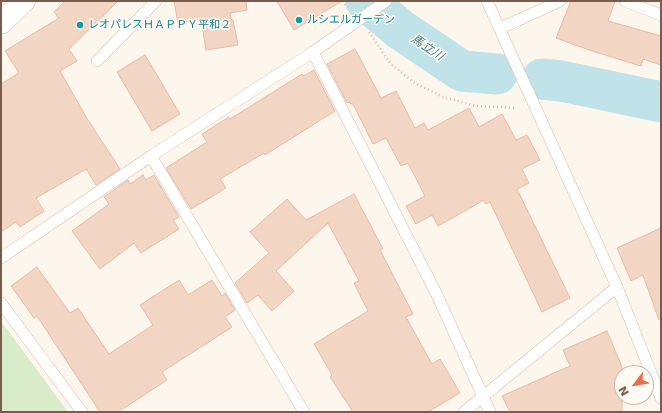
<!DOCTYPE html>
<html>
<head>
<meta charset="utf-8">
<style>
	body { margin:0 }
	#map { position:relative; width:662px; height:413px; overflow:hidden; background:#fdf6ec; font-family:"DejaVu Sans",sans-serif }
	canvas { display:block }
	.frame { position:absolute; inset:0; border:2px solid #7a5c4d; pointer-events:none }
	.north { position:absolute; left:614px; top:365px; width:40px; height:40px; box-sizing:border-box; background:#fffaf3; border:1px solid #cabbb1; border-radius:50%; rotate:239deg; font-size:11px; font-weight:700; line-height:16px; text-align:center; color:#7a5c4d }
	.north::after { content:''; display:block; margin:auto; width:14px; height:18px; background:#e76f51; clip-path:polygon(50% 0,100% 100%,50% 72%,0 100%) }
</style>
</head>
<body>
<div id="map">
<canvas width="662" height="413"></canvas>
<div class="frame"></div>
<div class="north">N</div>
</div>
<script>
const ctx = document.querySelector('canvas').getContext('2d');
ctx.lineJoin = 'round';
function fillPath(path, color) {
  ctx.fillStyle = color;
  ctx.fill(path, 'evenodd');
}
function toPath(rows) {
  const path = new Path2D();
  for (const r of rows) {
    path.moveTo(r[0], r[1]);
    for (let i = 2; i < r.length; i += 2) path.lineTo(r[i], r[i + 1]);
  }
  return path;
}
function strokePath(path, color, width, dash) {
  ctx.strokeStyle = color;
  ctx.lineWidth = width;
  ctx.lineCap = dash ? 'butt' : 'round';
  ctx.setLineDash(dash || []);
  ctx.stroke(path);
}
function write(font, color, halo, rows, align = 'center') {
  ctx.font = font + ' "DejaVu Sans","Noto Sans JP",sans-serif';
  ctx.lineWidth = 3;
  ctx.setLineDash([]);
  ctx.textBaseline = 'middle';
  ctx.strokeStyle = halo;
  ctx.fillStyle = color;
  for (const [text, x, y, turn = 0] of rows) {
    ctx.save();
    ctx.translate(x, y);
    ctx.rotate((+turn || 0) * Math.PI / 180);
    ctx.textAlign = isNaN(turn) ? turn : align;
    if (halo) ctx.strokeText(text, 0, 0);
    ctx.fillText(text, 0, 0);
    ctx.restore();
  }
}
const green = toPath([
	[1,321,68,412,1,412]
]);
const river = toPath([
	[366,1,401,30,462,71,497,74],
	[542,79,561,81,661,102]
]);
const building = toPath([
	[65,1,118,1,69,49,77,61,60,71,86,117,120,169,96,185,86,169,36,198,44,211,20,227,16,222,1,232,1,84,19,73,5,51,59,18,54,12,65,1],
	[174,1,246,1,247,10,230,13,231,20,233,20,238,45,206,50,201,19,178,23,174,1],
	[277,1,342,1,294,30,277,1],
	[571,1,615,1,608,21,661,36,661,65,643,59,641,66,592,51,556,38,571,1],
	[355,49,381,98,396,91,415,128,424,123,428,130,469,108,479,127,502,114,516,140,527,135,540,160,522,169,529,183,517,189,570,298,542,312,490,202,486,204,484,200,438,226,432,215,416,224,406,206,425,196,408,163,401,166,386,138,373,144,353,104,351,104,350,102,347,103,327,64,355,49],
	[145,55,180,114,152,131,117,72,145,55],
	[314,70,335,111,265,155,264,153,220,179,226,188,191,209,166,168,207,142,202,134,229,117,230,119,302,74,304,76,314,70],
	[143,175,146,180,154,175,179,217,173,220,179,229,141,253,134,243,100,269,72,231,109,204,104,197,128,180,130,184,143,175],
	[354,194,383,249,380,250,413,314,406,317,432,364,440,359,460,393,428,412,353,412,330,377,332,375,314,344,368,311,354,283,359,281,328,223,276,271,294,291,272,311,258,295,247,303,235,283,269,253,250,232,287,199,306,220,354,194],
	[661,228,661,319,659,320,643,275,631,281,617,248,661,228],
	[37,267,70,313,78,308,109,354,153,325,140,305,179,280,188,295,212,280,222,296,225,293,235,310,225,317,232,327,162,372,167,380,118,412,100,412,37,316,34,318,11,286,37,267],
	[607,331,622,367,622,412,510,412,502,396,570,366,563,350,607,331]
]);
const path = toPath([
	[342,1,348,7],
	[369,32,390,63,413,82,443,97,476,106,516,108]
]);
const service = toPath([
	[487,1,617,287,661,398],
	[625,1,661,15],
	[501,28,560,1],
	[313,52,438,297,490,412],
	[97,61,156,1],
	[151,156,304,412],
	[1,258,151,156,313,52,386,1],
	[1,303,82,412],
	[464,412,617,287]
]);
const tertiary = toPath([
	[1,23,24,1]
]);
const markers = [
	[299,20,4,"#0f9aa8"],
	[80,25,4,"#0f9aa8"]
];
const cultureNames = [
	["ルシエルガーデン",307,20],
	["レオパレスＨＡＰＰＹ平和２",88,25]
];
const waterNames = [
	["馬立川",427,48,34]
];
fillPath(green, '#d8ecc9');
strokePath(river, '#bfe3e8', 41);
fillPath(building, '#f3d5c3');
strokePath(building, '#e6bba3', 1);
strokePath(service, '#d1beb0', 12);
strokePath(tertiary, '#d1beb0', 23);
strokePath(path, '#d9b8a5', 2.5, [1, 3]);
strokePath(service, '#fff', 11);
strokePath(tertiary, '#fff', 22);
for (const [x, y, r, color] of markers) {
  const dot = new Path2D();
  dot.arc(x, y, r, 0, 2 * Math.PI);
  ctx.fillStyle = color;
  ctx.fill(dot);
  strokePath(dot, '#fffaf3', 1.5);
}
write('11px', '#0d838f', '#fffaf3', cultureNames, 'left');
write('italic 12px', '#437c86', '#fffaf3', waterNames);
</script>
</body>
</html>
